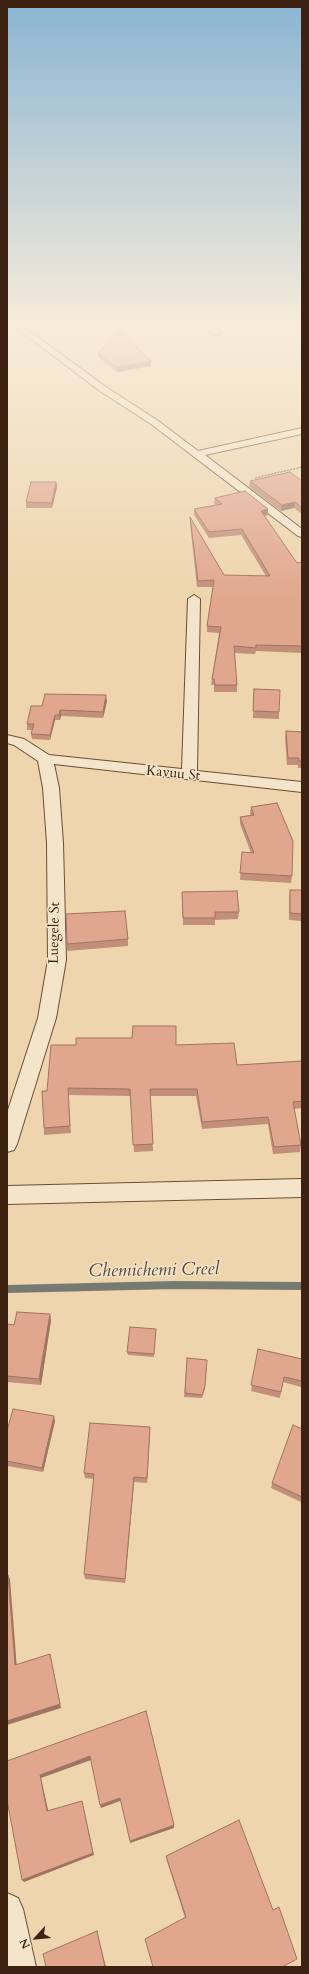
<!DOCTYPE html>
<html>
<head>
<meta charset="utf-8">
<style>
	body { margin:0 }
	#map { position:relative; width:309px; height:1974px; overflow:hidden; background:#eed5ad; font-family:Cardo,serif }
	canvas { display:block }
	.frame { position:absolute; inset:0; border:8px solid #3e2211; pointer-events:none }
	.north { position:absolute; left:16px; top:1918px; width:40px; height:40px; -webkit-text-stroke:3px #f4e4ca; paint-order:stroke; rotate:243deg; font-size:11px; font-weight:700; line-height:16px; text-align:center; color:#3e2211 }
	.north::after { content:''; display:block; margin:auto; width:14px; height:18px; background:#3e2211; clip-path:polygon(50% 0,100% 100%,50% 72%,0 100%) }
</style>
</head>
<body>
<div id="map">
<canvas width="309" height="1974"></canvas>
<div class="frame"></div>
<div class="north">N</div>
</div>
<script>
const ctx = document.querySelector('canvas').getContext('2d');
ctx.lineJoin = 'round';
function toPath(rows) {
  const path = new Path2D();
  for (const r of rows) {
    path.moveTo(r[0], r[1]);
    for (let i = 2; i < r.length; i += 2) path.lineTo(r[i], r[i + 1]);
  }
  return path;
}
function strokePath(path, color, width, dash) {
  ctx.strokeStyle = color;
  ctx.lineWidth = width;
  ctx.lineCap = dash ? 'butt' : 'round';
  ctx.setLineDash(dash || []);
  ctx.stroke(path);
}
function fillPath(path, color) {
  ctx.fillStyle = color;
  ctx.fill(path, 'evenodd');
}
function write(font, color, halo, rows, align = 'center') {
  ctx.font = font + ' Cardo,serif';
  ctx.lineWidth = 3;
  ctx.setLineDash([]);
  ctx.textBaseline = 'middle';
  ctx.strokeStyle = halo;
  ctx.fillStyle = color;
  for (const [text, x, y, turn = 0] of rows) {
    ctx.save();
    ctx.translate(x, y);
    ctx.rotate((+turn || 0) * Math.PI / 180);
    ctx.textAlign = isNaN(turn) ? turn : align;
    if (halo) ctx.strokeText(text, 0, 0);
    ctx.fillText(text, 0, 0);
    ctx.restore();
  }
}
const stream = toPath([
	[7,1289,174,1285,302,1286]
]);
const path = toPath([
	[255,478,302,467]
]);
const street = toPath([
	[11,324,20,324,106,387,157,420,198,451,302,428,302,434,205,455,302,529,302,537,298,536,151,424,100,391,11,324],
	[206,324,214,324,220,333,219,335,213,335,206,324],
	[194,595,200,599,197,771,302,782,302,792,54,764,59,788,63,843,66,960,56,1018,17,1144,14,1150,7,1152,7,1113,38,1018,48,960,47,843,43,788,38,761,14,745,7,743,7,735,24,739,49,755,182,769,188,599,194,595],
	[302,1179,302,1197,7,1204,7,1186,302,1179],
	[7,1893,18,1898,23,1909,36,1967,7,1967,7,1893]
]);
const wall = toPath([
	[98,353,151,361,151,366,117,372,99,358],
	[250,481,302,481,302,514,294,508,281,511,249,487],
	[56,482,57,487,52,508,26,508,26,502],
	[215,498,268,515,265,516,297,563,302,562,302,653,256,651,255,654,234,653,237,685,237,692,214,692,214,685,211,685,212,679,219,633,207,632,207,626,213,587,197,587,190,523,190,517,224,575,266,576,241,535,209,538,194,515,194,509,216,505,214,504],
	[302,665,302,691,301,691],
	[254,689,279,712,279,719,253,718],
	[107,701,103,718,61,716,60,720,55,720,50,740,32,739,31,734,32,730,27,730,27,724,42,706],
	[286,731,302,732,302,768,298,768,298,765,287,765,285,738],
	[251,807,292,876,291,883,240,880,242,852,251,853,240,824,240,817,251,815,250,814],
	[290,890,302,890,302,921,289,920,289,897],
	[182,892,239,912,238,919,215,920,215,925,183,925],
	[128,939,128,946,67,951,67,944],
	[176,1045,237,1065,302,1061,302,1108,294,1109,301,1145,300,1152,273,1154,268,1124,202,1129,196,1096,150,1096,153,1151,134,1152,131,1096,68,1095,71,1133,44,1135,44,1128,47,1091],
	[50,1314,51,1320,41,1385,7,1382,7,1324,14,1325],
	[156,1329,154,1357,128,1355,127,1352],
	[258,1349,302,1359,302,1382,301,1387,283,1382,280,1398,251,1391],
	[187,1358,205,1389,202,1398,184,1397],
	[55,1421,43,1472,7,1466,7,1431],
	[302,1429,302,1501,301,1502,271,1488,272,1483],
	[150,1433,147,1483,134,1482,125,1583,85,1579,84,1574,94,1479,85,1478,84,1473],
	[166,1856,282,1967,185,1918,166,1858]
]);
const shadedWall = toPath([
	[151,361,151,366,117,372,117,367],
	[56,482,57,487,52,508,52,503],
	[295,502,294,508,281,511,282,505],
	[268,509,268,515,261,516,261,511],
	[106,695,107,701,103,718,103,712],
	[60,710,61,716,60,720,59,715],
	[55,715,55,720,50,740,50,735],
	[50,1314,51,1320,41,1385,39,1379],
	[54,1416,55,1421,43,1472,42,1468],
	[150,1427,150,1433,147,1483,147,1478],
	[134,1477,134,1482,125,1583,125,1579],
	[8,1575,10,1579,17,1669,15,1665],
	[50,1654,61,1708,7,1725,7,1721],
	[90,1756,91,1760,41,1778,49,1814,47,1811,40,1775],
	[120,1798,120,1801,101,1808,100,1805],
	[82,1801,94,1855,24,1882,22,1880],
	[174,1825,174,1828,130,1843,130,1841],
	[97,1931,97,1932,106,1967,105,1967]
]);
const building = toPath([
	[119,330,151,361,117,367,98,353,119,330],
	[290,472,302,481,302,508,295,502,282,505,250,481,290,472],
	[31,482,56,482,52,503,26,502,31,482],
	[245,491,268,509,261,511,297,563,302,562,302,646,256,645,256,648,234,646,237,685,215,685,214,679,212,679,221,627,207,626,214,580,198,581,190,517,224,575,270,576,242,529,209,532,194,509,222,504,215,498,245,491],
	[254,689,280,690,279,712,253,711,254,689],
	[45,694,106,695,103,712,60,710,59,715,55,715,50,735,31,734,34,724,27,724,31,706,42,706,45,694],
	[286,731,302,732,302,761,299,761,299,758,288,758,286,731],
	[277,803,293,841,292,876,240,873,242,852,254,853,240,817,254,815,251,807,277,803],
	[290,890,302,890,302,914,290,913,290,890],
	[237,891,239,912,215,912,215,918,183,918,182,892,237,891],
	[125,911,128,939,67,944,66,914,125,911],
	[133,1026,176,1026,176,1045,234,1043,237,1065,302,1061,302,1101,293,1102,301,1145,274,1147,268,1117,202,1122,197,1089,150,1089,153,1144,133,1145,130,1089,68,1088,70,1126,44,1128,42,1091,47,1091,51,1045,76,1045,76,1038,132,1038,133,1026],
	[17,1312,50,1314,39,1379,7,1376,7,1324,14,1325,17,1312],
	[130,1327,156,1329,154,1354,127,1352,130,1327],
	[258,1349,302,1359,302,1381,284,1377,281,1392,251,1385,258,1349],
	[187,1358,207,1360,205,1386,202,1395,185,1393,187,1358],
	[13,1409,54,1416,42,1468,7,1461,7,1431,13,1409],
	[90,1423,150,1427,147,1478,134,1477,125,1579,84,1574,94,1474,84,1473,90,1423],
	[293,1425,302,1429,302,1497,272,1483,293,1425],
	[7,1575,8,1575,15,1665,50,1654,60,1704,7,1721,7,1575],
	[146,1711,174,1825,130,1841,120,1798,100,1805,90,1756,40,1775,47,1811,82,1801,93,1853,22,1880,7,1800,7,1761,146,1711],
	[239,1820,273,1910,279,1907,297,1959,282,1967,153,1967,145,1939,186,1917,166,1856,239,1820],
	[97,1931,105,1967,46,1967,43,1954,97,1931]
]);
const streetNames = [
	["Kavuu St",173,774,6],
	["Luegele St",55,933,-89]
];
const nearWaternames = [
	["Chemichemi Creel",154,1271,-1]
];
strokePath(stream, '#767b72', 8);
strokePath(street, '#6a4f38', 2);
strokePath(path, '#3e2211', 1.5, [0.5, 1]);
fillPath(street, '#f4e4ca');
fillPath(wall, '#c28f7a');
fillPath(shadedWall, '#9e7463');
fillPath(building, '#e1a68e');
strokePath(building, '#9e7463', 1);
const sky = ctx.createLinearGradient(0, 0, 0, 600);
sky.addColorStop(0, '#89b5d3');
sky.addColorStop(0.54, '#f7ecda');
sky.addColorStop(1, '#f7ecda00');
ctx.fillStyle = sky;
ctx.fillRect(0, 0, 309, 600);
write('14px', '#3e2211', '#f4e4ca', streetNames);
write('italic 18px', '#56473a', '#f4e4ca', nearWaternames);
</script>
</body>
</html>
